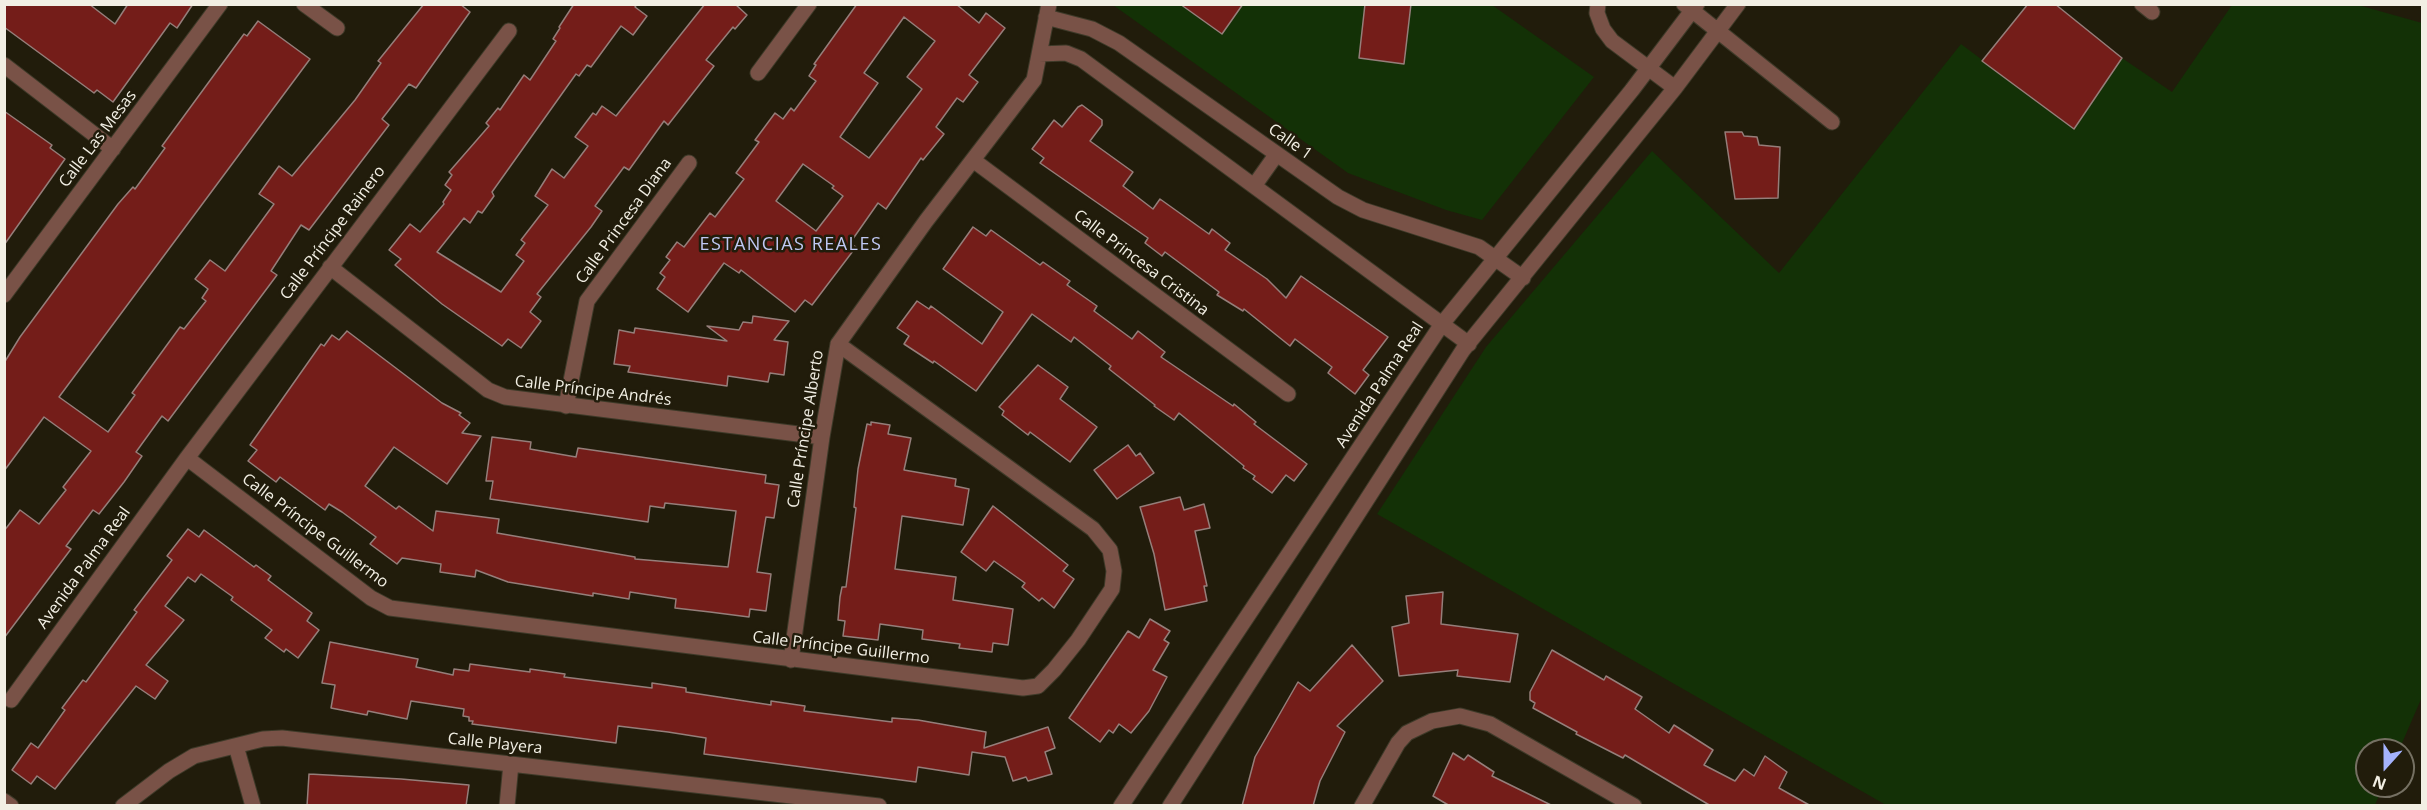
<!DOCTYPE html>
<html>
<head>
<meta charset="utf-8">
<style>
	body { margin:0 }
	#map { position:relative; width:2427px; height:810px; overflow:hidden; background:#211c0b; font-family:"Open Sans",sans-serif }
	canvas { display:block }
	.frame { position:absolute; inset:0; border:6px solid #f2efe4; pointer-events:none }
	.north { position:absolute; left:2355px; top:738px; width:60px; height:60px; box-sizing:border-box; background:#211c0b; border:2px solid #757062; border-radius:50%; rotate:201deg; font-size:16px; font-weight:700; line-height:24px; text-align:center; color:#f2efe4 }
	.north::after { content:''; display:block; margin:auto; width:21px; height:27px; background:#a4b2fc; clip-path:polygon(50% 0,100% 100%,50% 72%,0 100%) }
</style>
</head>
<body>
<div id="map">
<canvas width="2427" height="810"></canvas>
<div class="frame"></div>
<div class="north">N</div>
</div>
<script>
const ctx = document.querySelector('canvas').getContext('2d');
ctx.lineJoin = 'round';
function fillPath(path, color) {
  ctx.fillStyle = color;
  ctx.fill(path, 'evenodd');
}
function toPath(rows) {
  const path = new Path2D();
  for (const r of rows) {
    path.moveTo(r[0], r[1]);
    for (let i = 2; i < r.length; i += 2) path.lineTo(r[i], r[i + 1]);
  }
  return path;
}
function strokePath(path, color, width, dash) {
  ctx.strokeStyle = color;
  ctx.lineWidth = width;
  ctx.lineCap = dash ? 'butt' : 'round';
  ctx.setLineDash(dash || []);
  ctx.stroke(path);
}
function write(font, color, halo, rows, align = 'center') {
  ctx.font = font + ' "Open Sans",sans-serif';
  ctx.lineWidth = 5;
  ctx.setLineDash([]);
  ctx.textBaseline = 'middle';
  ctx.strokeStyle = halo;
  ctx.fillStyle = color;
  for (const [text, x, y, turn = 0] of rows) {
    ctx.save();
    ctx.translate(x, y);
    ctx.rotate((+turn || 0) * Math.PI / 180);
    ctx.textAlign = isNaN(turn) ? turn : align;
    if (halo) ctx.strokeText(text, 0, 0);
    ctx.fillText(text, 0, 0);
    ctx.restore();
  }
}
const green = toPath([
	[1113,5,1492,5,1594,77,1482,220,1446,210,1348,173],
	[2232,5,2358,5,2422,23,2422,697,2399,750,2367,750,2367,786,2383,786,2375,805,1886,805,1377,514,1486,347,1652,151,1779,273,1961,44,2074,129,2122,58,2172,92]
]);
const building = toPath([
	[4,4,89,4,115,24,128,4,193,4,177,28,170,23,113,102,97,90,94,93,4,27,4,4],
	[424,4,460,4,470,12,416,88,409,84,382,119,389,125,309,230,301,225,271,271,277,275,168,421,162,416,136,452,142,456,124,482,99,514,93,510,66,546,71,549,4,638,4,531,20,510,39,524,66,490,63,487,91,451,44,417,4,471,4,363,20,337,118,204,133,187,135,189,165,148,162,146,244,34,247,36,258,21,310,59,59,397,108,432,135,395,132,393,180,327,184,329,206,301,202,298,208,289,195,279,210,260,225,271,274,204,259,194,279,166,292,176,355,100,381,63,378,61,424,4],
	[574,4,637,4,635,7,647,16,633,35,621,26,591,67,587,65,579,76,576,74,492,192,494,196,482,213,478,211,470,223,464,218,437,252,501,292,524,261,516,255,525,243,521,240,548,205,535,196,552,169,564,178,588,146,575,137,593,113,596,115,602,106,616,116,705,4,735,4,747,15,735,29,733,27,706,60,714,66,668,125,664,121,629,170,624,167,595,206,602,211,591,227,537,294,541,297,530,312,541,321,521,348,508,339,502,346,442,304,395,265,401,259,389,250,410,224,420,232,444,204,443,202,451,190,445,185,452,175,449,172,489,126,486,123,498,108,500,110,524,75,530,80,556,41,553,39,560,28,559,27,574,4],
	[857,4,956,4,979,23,986,13,1005,28,969,75,978,82,963,102,957,98,936,127,944,134,923,160,921,158,886,209,878,203,850,243,856,247,812,305,805,300,795,312,741,270,739,273,724,263,688,312,657,289,665,277,660,273,670,260,666,257,677,242,684,247,710,213,715,217,744,179,736,173,759,142,755,140,775,113,783,119,791,108,794,111,816,81,809,76,816,65,814,64,857,4],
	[904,17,935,41,907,77,922,89,869,158,840,137,878,83,864,73,904,17],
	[803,164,834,186,832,188,843,196,816,231,776,201,803,164],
	[1180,4,1243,4,1222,34,1180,4],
	[1365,4,1411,4,1404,64,1359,58,1365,4],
	[2028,4,2055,4,2122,58,2074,129,1982,61,2028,4],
	[1082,105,1102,120,1102,125,1090,141,1133,172,1123,186,1153,209,1160,199,1209,234,1212,229,1230,243,1225,250,1267,279,1286,298,1301,276,1388,337,1363,370,1369,375,1355,394,1328,373,1332,367,1295,339,1290,346,1244,309,1243,311,1217,295,1219,292,1165,252,1162,256,1145,243,1148,238,1040,163,1044,158,1032,149,1054,120,1062,127,1078,107,1082,105],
	[4,111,52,145,50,148,65,159,4,245,4,111],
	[1725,132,1742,132,1744,136,1757,137,1759,145,1780,147,1778,198,1735,199,1725,132],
	[973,227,986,236,991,230,1040,265,1043,262,1070,281,1067,285,1097,306,1094,311,1132,339,1138,331,1165,352,1161,357,1233,406,1234,404,1256,422,1254,424,1307,464,1294,481,1286,475,1272,493,1253,479,1255,476,1243,468,1244,466,1179,413,1174,420,1154,406,1155,405,1109,369,1111,366,1074,337,1071,342,1032,314,976,391,934,361,933,363,904,344,909,336,897,328,917,301,929,309,931,306,982,344,1003,312,943,269,973,227],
	[753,316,789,321,774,340,788,342,784,375,770,373,768,382,728,376,727,386,628,372,630,366,614,364,619,330,634,333,635,328,727,341,707,326,739,330,743,322,752,323,753,316],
	[347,331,442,403,461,413,459,415,470,423,462,433,481,436,447,484,394,447,365,486,396,509,399,506,433,531,436,511,499,519,497,533,635,557,635,559,728,567,736,511,665,503,664,508,650,506,648,522,490,499,493,481,486,481,492,437,531,442,530,449,576,457,578,448,766,475,765,483,779,485,774,518,766,517,757,572,771,574,766,611,750,609,749,617,710,612,675,608,676,599,630,592,629,599,593,593,593,596,508,582,476,570,475,577,440,572,441,564,402,558,397,564,370,544,376,537,342,512,329,504,325,510,280,477,276,482,248,461,257,450,250,445,321,344,324,346,332,335,339,340,347,331],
	[1038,365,1068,387,1060,399,1097,427,1070,462,1030,432,1028,435,1002,415,1004,411,999,407,1038,365],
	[871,422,890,425,888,434,911,438,904,470,956,479,955,486,969,489,963,525,902,516,895,569,956,577,953,600,1013,609,1008,645,993,643,992,652,959,648,960,644,922,639,923,630,880,624,878,640,843,636,845,621,838,620,840,597,842,587,846,587,856,508,854,507,858,469,867,424,871,425,871,422],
	[1128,445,1136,456,1140,453,1154,473,1117,499,1094,470,1128,445],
	[1180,497,1184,510,1204,504,1210,528,1195,531,1207,586,1204,586,1207,601,1165,610,1154,554,1140,507,1180,497],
	[993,506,1068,565,1063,571,1074,579,1054,608,1042,598,1039,601,1022,587,1025,583,994,561,986,571,961,552,993,506],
	[188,529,199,537,204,530,254,567,256,565,271,576,268,580,312,613,307,621,319,630,298,658,286,649,284,652,265,638,272,630,231,600,233,597,201,574,195,582,188,577,165,606,184,620,146,665,168,681,155,699,136,686,55,789,37,776,31,784,12,770,31,743,38,748,65,710,62,708,83,680,86,682,137,612,134,610,172,560,167,556,188,529],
	[1443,592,1441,624,1518,634,1510,682,1457,676,1458,670,1399,676,1392,627,1409,623,1406,596,1443,592],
	[1150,619,1170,631,1164,640,1169,643,1153,670,1167,677,1149,711,1131,733,1119,724,1113,733,1109,730,1100,742,1069,718,1128,631,1139,638,1150,619],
	[330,642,418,659,416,667,453,675,454,669,469,671,470,664,530,672,530,669,565,674,564,677,652,688,652,683,686,688,686,692,771,705,771,701,805,706,804,711,892,722,892,718,918,720,986,732,984,748,1048,727,1055,748,1045,752,1052,774,1028,781,1026,777,1013,781,1005,757,972,752,969,775,918,767,916,782,704,754,706,738,668,732,618,726,616,743,472,724,473,721,469,721,469,717,463,716,464,709,411,701,407,719,368,711,367,715,331,708,335,685,322,683,330,642],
	[1352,645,1383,681,1337,726,1345,732,1320,781,1313,806,1242,806,1255,757,1298,682,1310,691,1352,645],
	[1552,650,1604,680,1606,676,1642,697,1635,709,1669,733,1674,725,1713,750,1704,765,1735,781,1744,769,1754,776,1765,756,1787,772,1779,788,1811,806,1711,806,1625,755,1623,758,1576,734,1577,732,1533,708,1535,703,1530,700,1530,692,1552,650],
	[1453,753,1464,760,1468,755,1494,772,1492,776,1553,806,1450,806,1433,796,1453,753],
	[309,774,401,779,469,785,466,806,307,806,309,774]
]);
const minor = toPath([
	[304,4,337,28],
	[1598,4,1597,13,1603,29,1612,41,1675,88],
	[1684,4,1832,122],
	[2142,4,2152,12],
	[1046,17,1092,29,1119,43,1338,197,1363,210,1479,247,1523,278],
	[1039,54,1066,53,1081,59,1469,344],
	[4,65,113,149],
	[758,73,809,4],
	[973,160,1288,394],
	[1254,186,1276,155],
	[330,267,488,390,505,397,822,437],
	[4,295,220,4],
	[566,406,587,301,689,163],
	[187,458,371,598,390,608,1023,688,1038,686,1054,670,1078,640,1112,589,1114,571,1110,550,1093,529,838,344],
	[791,660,822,437,838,344,926,221,1034,80,1049,4],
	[11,700,187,458,509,31],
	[236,746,253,806],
	[4,801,11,806],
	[123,806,169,771,194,756,263,739,282,738,879,806],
	[507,806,511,764],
	[1121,806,1442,324,1632,90,1697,4],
	[1170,806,1463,350,1675,88,1738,4],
	[1362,806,1398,743,1407,733,1432,721,1460,716,1490,724,1634,806]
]);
const streetNames = [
	["Calle Las Mesas",98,139,-53],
	["Calle 1",1290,142,35],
	["Calle Princesa Diana",624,221,-54],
	["Calle Príncipe Rainero",333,233,-53],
	["Calle Princesa Cristina",1141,263,37],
	["Avenida Palma Real",1380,385,-57],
	["Calle Príncipe Andrés",593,391,7],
	["Calle Príncipe Alberto",806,429,-81],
	["Calle Príncipe Guillermo",315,531,37],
	["Avenida Palma Real",84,568,-54],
	["Calle Príncipe Guillermo",841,648,7],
	["Calle Playera",495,744,6]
];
const neighbourhoodNames = [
	["ESTANCIAS REALES",791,245]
];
fillPath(green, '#133106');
fillPath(building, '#741d19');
strokePath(building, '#957e7a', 1.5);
strokePath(minor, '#3e3a29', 17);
strokePath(minor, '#795247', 15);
write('16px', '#f2efe4', '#211c0b', streetNames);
ctx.letterSpacing = '1.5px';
write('18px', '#c0c8f3', '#211c0b', neighbourhoodNames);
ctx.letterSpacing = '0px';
</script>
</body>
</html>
